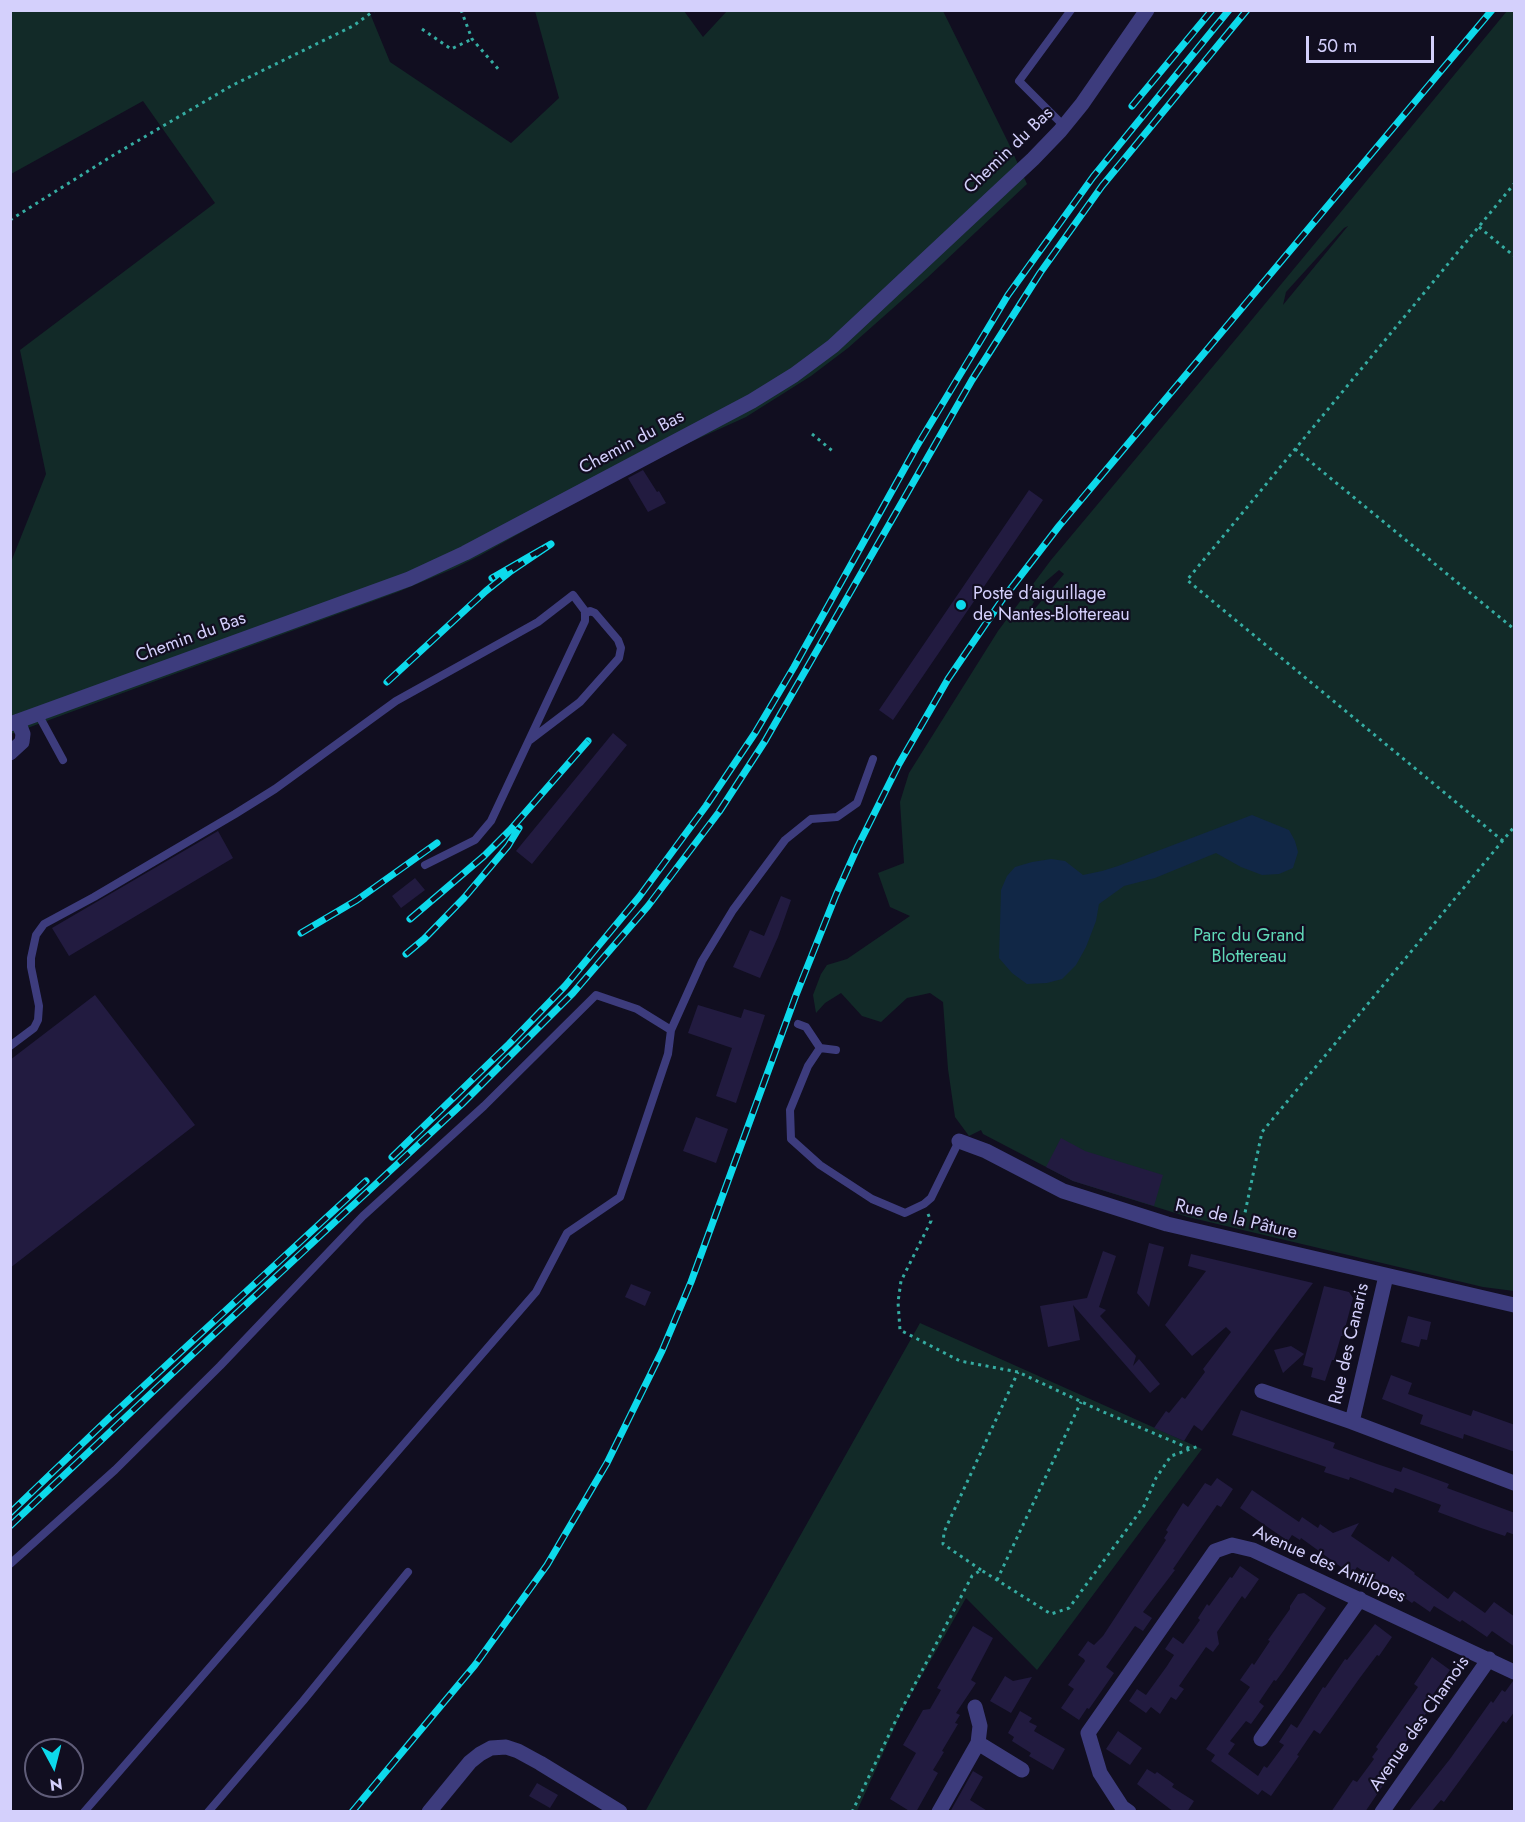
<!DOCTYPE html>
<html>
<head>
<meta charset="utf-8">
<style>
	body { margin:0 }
	#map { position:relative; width:1525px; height:1822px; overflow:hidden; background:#110e20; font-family:Jost,sans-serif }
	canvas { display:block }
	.frame { position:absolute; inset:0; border:12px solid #d4d0fc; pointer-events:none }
	.north { position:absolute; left:24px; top:1738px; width:60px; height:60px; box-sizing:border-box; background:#110e20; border:2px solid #5f5c78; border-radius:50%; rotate:173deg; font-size:16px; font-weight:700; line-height:24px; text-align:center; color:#d4d0fc }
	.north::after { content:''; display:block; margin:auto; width:21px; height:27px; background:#0dd9eb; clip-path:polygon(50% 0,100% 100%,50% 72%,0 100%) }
	.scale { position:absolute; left:1306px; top:36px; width:128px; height:27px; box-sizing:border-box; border:3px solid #d4d0fc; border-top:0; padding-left:8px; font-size:18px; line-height:21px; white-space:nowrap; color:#d4d0fc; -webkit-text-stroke:4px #110e20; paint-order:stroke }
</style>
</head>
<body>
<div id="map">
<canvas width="1525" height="1822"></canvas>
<div class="frame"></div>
<div class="north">N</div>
<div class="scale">50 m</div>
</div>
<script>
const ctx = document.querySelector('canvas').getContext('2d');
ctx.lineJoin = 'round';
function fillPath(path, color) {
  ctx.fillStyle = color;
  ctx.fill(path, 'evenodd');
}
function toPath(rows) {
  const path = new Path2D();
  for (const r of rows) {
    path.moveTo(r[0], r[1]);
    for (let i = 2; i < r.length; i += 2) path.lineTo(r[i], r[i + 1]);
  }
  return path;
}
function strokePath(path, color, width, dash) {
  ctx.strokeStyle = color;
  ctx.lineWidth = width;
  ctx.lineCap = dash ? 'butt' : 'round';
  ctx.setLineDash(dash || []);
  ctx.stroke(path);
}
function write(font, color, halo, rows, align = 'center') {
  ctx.font = font + ' Jost,sans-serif';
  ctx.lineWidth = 4.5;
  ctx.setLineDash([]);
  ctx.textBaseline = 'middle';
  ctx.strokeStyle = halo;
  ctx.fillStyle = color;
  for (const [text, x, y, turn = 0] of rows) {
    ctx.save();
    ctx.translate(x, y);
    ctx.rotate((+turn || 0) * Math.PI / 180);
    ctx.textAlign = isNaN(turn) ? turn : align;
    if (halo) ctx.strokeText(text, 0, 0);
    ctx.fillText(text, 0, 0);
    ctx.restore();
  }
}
const green = toPath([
	[11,11,369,11,390,62,511,143,559,98,535,11,684,11,703,37,727,11,943,11,1008,142,1027,184,927,278,848,348,811,376,746,417,673,450,590,494,481,555,455,568,398,592,11,734,11,562,46,474,20,350,215,203,143,101,11,174],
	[1507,11,1514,11,1514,1291,1483,1287,1188,1217,1073,1181,983,1134,981,1130,969,1136,955,1117,948,1069,943,1002,930,993,907,998,881,1022,862,1016,841,993,825,1003,816,1013,813,995,821,974,827,965,847,959,910,916,890,907,878,873,904,863,900,802,909,773,998,631,1051,560,1240,334],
	[1348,226,1283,305,1286,292,1344,228],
	[1059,570,1064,574,1028,617,1030,609,1045,582],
	[920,1323,1202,1449,1037,1670,966,1598,903,1709,857,1811,648,1812,646,1810,680,1749]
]);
const water = toPath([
	[1252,815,1289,830,1295,841,1298,852,1293,868,1279,874,1262,875,1241,867,1216,853,1155,878,1124,886,1099,904,1096,921,1086,947,1076,965,1062,979,1047,983,1027,984,1012,973,999,958,1001,890,1007,876,1015,867,1032,862,1051,859,1065,861,1083,875,1102,871,1118,866]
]);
const building = toPath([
	[643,470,657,492,659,491,666,503,648,512,628,478],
	[1029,490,1043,500,893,720,879,710],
	[613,733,627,745,532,864,516,851],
	[218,831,233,858,69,956,52,928],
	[415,878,425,890,401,908,392,896],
	[781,896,791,900,778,937,760,978,733,967,750,930,764,936],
	[95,995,195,1125,10,1268,10,1060],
	[698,1005,741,1018,744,1009,765,1015,736,1103,716,1096,732,1048,688,1033],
	[696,1117,728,1129,716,1163,683,1151],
	[1061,1138,1085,1151,1163,1175,1154,1206,1073,1181,1046,1167],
	[1149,1243,1164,1247,1149,1307,1137,1293],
	[1103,1251,1116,1256,1099,1307,1106,1310,1100,1316,1136,1356,1133,1366,1139,1359,1160,1384,1150,1393,1073,1305,1080,1340,1048,1347,1040,1306,1087,1298],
	[1191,1254,1313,1283,1202,1431,1194,1425,1184,1441,1154,1428,1166,1411,1169,1413,1182,1397,1185,1399,1205,1372,1203,1369,1231,1332,1226,1327,1192,1356,1165,1325,1206,1271,1188,1266],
	[631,1284,651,1292,645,1306,625,1297],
	[1324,1286,1349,1292,1353,1298,1343,1336,1341,1336,1334,1360,1332,1360,1325,1381,1311,1377,1313,1368,1303,1365],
	[1408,1316,1431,1322,1427,1340,1421,1339,1419,1347,1401,1342],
	[1291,1346,1304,1354,1283,1373,1274,1350],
	[1391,1375,1412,1383,1408,1394,1471,1416,1473,1410,1515,1425,1515,1452,1464,1434,1463,1439,1420,1424,1423,1415,1382,1399],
	[1241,1410,1335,1443,1333,1448,1377,1464,1401,1472,1403,1467,1449,1484,1447,1488,1515,1513,1515,1535,1507,1532,1505,1536,1481,1528,1438,1512,1441,1505,1395,1488,1393,1493,1350,1477,1349,1480,1324,1472,1326,1467,1232,1435],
	[1217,1478,1233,1489,1221,1507,1217,1505,1173,1569,1175,1570,1143,1612,1152,1618,1143,1631,1135,1626,1106,1667,1114,1673,1089,1709,1087,1708,1079,1720,1061,1708,1074,1689,1068,1685,1085,1661,1084,1659,1078,1655,1088,1641,1094,1645,1103,1636,1166,1540,1164,1538,1168,1532,1166,1530,1183,1503,1188,1507,1205,1483,1211,1486],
	[1252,1490,1299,1522,1302,1517,1318,1528,1320,1524,1333,1533,1359,1523,1351,1536,1389,1562,1392,1556,1415,1573,1414,1574,1448,1599,1454,1591,1485,1613,1494,1602,1515,1617,1515,1647,1492,1631,1487,1637,1462,1620,1460,1622,1434,1606,1430,1612,1414,1601,1412,1603,1383,1583,1382,1584,1357,1567,1352,1575,1301,1538,1300,1540,1292,1535,1288,1541,1240,1508],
	[1240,1566,1259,1579,1245,1599,1242,1596,1217,1632,1219,1644,1213,1652,1206,1647,1179,1686,1184,1689,1176,1700,1171,1697,1160,1714,1151,1707,1146,1713,1129,1701,1137,1689,1146,1695,1167,1666,1174,1655,1165,1649,1173,1637,1183,1644,1200,1620,1198,1618,1207,1604,1209,1606,1230,1577,1232,1578],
	[1304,1593,1326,1608,1284,1670,1276,1681,1274,1680,1259,1702,1264,1706,1251,1724,1246,1721,1230,1741,1235,1744,1228,1754,1258,1776,1264,1766,1267,1768,1284,1745,1279,1742,1291,1724,1297,1728,1323,1687,1325,1688,1345,1659,1347,1660,1375,1624,1392,1637,1379,1656,1377,1655,1359,1679,1320,1734,1314,1730,1297,1755,1299,1756,1271,1796,1262,1790,1258,1795,1211,1761,1215,1755,1206,1749,1250,1687,1240,1680,1252,1663,1254,1665,1270,1641,1268,1640,1290,1609,1290,1606,1298,1594],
	[973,1626,993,1638,971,1680,976,1683,956,1713,960,1715,955,1723,958,1724,942,1751,944,1752,933,1770,938,1773,916,1812,911,1812,890,1799,916,1753,903,1745,923,1710,930,1709,941,1690,937,1688],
	[1432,1657,1450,1670,1423,1709,1427,1712,1394,1759,1396,1760,1384,1776,1388,1778,1365,1812,1331,1812,1353,1780,1357,1782,1374,1759,1372,1757,1378,1749,1376,1747,1418,1687,1414,1684],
	[1005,1676,1013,1681,1032,1677,1011,1713,990,1701],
	[1513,1681,1515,1682,1515,1711,1506,1723,1503,1721,1444,1802,1441,1800,1431,1812,1408,1812,1450,1759,1491,1701,1493,1703,1502,1690,1505,1692],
	[1020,1711,1032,1718,1029,1722,1037,1726,1034,1731,1065,1749,1053,1770,1029,1756,1031,1753,1012,1741,1014,1737,1008,1733],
	[1118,1731,1142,1748,1130,1765,1106,1749],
	[1147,1769,1155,1774,1157,1772,1174,1784,1172,1787,1194,1801,1187,1812,1174,1812,1137,1784],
	[973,1771,983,1777,970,1800,989,1812,950,1812],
	[537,1783,558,1795,550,1808,529,1796]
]);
const path = toPath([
	[461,10,472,39,500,71],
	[422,29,451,49,472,39],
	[10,220,112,156,231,86,353,26,375,10],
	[1479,227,1514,256],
	[812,434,835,453],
	[1295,449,1514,629],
	[1503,841,1187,580,1514,184],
	[928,1214,931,1221,901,1281,898,1302,900,1330,960,1361,1018,1372,1101,1411,1191,1449],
	[1242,1227,1262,1132,1514,827],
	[981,1570,943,1544,944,1532,1018,1372],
	[997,1580,1081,1402],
	[852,1812,896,1720,972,1576,981,1570,1051,1614,1069,1608,1144,1506,1156,1478,1171,1456,1199,1446]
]);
const service = toPath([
	[1064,126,1019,81,1071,10],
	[38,714,63,760],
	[530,740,580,702,619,658,621,648,618,640,595,613,590,611,585,614],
	[798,1024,806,1027,820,1048],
	[671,1030,702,961,733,910,785,840,811,819,837,817,857,803,873,759],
	[10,1046,34,1028,38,1020,39,1006,31,967,31,958,36,935,44,924,94,897,235,814,275,789,396,701,538,622,573,595,585,611,585,621,491,821,475,840,425,865],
	[836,1050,820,1048,808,1066,790,1110,791,1139,820,1165,872,1199,905,1213,924,1204,931,1198,959,1141],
	[10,1564,115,1470,220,1366,363,1216,484,1106,596,995,637,1009,671,1030,668,1054,620,1197,567,1233,536,1292,84,1812],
	[208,1812,303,1701,408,1572]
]);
const minor = toPath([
	[10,724,409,579,465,553,752,401,794,375,833,346,1033,159,1060,131,1082,104,1147,10],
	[10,753,22,742,23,734,18,721],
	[959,1141,986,1151,1063,1191,1167,1224,1514,1305],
	[1262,1391,1352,1422,1514,1483],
	[1352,1422,1386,1276],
	[975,1707,980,1726,978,1743,1022,1770],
	[1261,1739,1360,1599],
	[429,1812,470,1762,480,1754,491,1748,506,1747,518,1751,540,1763,620,1812],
	[939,1812,978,1743],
	[1129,1812,1122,1807,1100,1773,1088,1733,1215,1551,1232,1545,1253,1550,1514,1672],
	[1382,1812,1489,1659]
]);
const rail = toPath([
	[1132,106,1212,10],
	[387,682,486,591,511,571,551,544,492,578],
	[410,919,484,856,510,830,588,741],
	[301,933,357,900,437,843],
	[406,954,424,939,464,898,508,846,519,828],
	[392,1157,509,1044,565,986,639,897,706,806,755,733,794,667,917,446,1008,295,1093,177,1229,10],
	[10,1513,108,1419,366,1181],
	[10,1526,211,1337,462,1104,573,993,648,906,719,812,765,741,972,380,1040,273,1102,186,1247,10],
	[352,1812,475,1665,547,1565,607,1463,662,1351,691,1282,796,995,836,895,858,846,899,764,948,679,1002,600,1059,526,1492,10]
]);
const markers = [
	[961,605,6,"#0dd9eb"]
];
const streetNames = [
	["Chemin du Bas",1009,151,-44],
	["Chemin du Bas",632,443,-28],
	["Chemin du Bas",191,638,-20],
	["Rue de la Pâture",1236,1220,13],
	["Rue des Canaris",1350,1344,-77],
	["Avenue des Antilopes",1329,1565,24],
	["Avenue des Chamois",1420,1724,-55]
];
const poiNames = [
	["Poste d’aiguillage",973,595],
	["de Nantes-Blottereau",973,616]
];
const parkNames = [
	["Parc du Grand",1249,937],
	["Blottereau",1249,958]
];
fillPath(green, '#122a28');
fillPath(water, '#112746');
fillPath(building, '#221b40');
strokePath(path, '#35aca2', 3, [3, 4.5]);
strokePath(service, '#3d3c7d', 8);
strokePath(minor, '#3d3c7d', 15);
strokePath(rail, '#0dd9eb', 7);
strokePath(rail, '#110e20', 4.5, [14]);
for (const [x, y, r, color] of markers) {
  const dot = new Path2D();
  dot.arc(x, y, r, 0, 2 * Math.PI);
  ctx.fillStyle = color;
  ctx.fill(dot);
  strokePath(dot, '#110e20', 2);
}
write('18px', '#d4d0fc', '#110e20', streetNames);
write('18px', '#d4d0fc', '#110e20', poiNames, 'left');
write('18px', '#60d8b8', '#110e20', parkNames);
</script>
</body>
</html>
